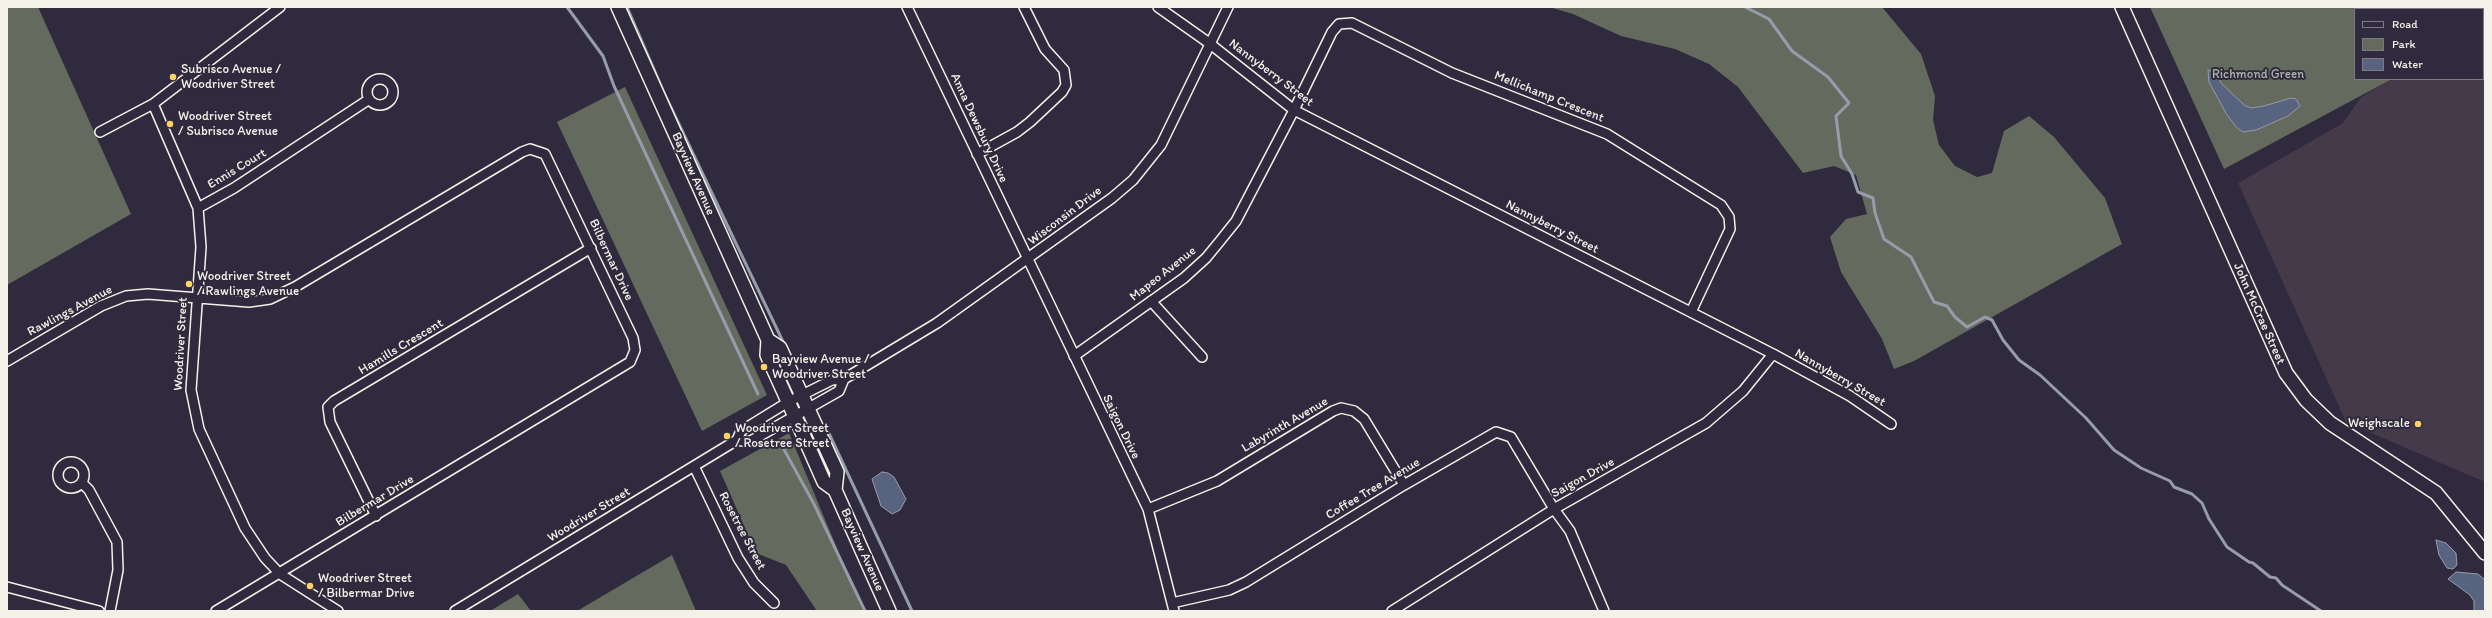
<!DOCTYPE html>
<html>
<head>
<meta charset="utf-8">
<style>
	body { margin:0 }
	#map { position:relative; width:2492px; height:618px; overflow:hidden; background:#2f2a3d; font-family:Itim,sans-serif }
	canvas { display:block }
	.frame { position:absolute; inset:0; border:8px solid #f4f1e8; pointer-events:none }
	.legend { position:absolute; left:2354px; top:8px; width:130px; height:72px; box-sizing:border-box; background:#2f2a3d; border:1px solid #7e7a81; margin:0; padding:5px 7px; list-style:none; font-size:12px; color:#f4f1e8 }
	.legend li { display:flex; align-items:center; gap:8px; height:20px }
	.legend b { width:20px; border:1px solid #7e7a81 }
</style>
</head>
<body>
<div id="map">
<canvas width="2492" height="618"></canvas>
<div class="frame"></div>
<ul class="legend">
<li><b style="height:5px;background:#2f2a3d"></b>Road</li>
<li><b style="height:11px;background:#646a5d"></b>Park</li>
<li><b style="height:11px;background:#57637f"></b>Water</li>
</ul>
</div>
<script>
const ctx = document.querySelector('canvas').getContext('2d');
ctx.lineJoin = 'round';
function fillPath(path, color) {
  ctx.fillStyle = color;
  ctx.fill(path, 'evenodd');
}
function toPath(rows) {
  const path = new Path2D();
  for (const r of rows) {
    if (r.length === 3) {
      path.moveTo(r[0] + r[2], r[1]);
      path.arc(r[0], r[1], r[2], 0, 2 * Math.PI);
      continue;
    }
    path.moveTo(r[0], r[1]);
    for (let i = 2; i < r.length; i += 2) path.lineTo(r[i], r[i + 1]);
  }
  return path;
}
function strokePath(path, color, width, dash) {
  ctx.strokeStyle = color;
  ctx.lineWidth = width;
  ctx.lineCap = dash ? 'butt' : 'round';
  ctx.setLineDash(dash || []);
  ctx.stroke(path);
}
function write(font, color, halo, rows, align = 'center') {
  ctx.font = font + ' Itim,sans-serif';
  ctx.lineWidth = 4;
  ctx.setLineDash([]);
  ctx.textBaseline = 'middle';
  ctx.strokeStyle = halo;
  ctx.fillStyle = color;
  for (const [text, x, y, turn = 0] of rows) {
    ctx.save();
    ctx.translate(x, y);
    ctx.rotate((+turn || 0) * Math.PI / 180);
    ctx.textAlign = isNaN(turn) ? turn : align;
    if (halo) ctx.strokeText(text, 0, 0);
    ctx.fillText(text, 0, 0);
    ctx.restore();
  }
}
const built = toPath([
	[2485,26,2485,482,2346,422,2238,183,2343,123,2361,97,2392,79,2483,79,2483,27]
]);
const green = toPath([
	[7,7,38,7,131,214,7,285],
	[1549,7,1882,7,1921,54,1935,96,1933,120,1939,145,1955,166,1977,177,1992,173,2004,131,2029,116,2054,137,2105,198,2122,244,1914,361,1894,369,1882,339,1841,272,1830,237,1846,219,1867,214,1856,175,1834,166,1803,173,1738,87,1709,64,1675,49,1621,36,1573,14],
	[2150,7,2485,7,2485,26,2483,27,2483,9,2355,9,2355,79,2392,79,2224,169],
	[625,87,767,395,702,431,557,122],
	[789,433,863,611,817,611,786,565,756,553,720,471],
	[672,555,696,611,577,611],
	[518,594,531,611,490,611]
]);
const water = toPath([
	[2208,70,2217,73,2221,83,2244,105,2251,108,2264,106,2291,98,2296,99,2300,106,2288,116,2256,130,2243,132,2237,128,2227,115,2209,82,2208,70],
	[882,472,888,473,894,477,906,499,900,510,892,514,881,506,872,479,882,472],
	[2436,540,2446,543,2456,553,2457,565,2453,569,2447,568,2439,555,2436,540],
	[2456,572,2478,574,2485,580,2485,611,2474,611,2474,601,2470,595,2448,579,2456,572]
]);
const stream = toPath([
	[567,7,603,56,614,86,758,394],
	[627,7,665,95,786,348],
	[1745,7,1769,19,1792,51,1828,77,1849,103,1836,116,1841,156,1852,174,1858,192,1873,198,1875,213,1884,239,1911,257,1934,302,1947,306,1955,317,1967,327,1985,317,1992,320,2003,340,2019,360,2040,375,2086,418,2114,450,2141,468,2170,481,2174,487,2192,494,2202,503,2209,519,2227,547,2249,562,2253,563,2270,577,2276,578,2282,585,2321,611],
	[826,427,912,611],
	[781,444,814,504,865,611]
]);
const street = toPath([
	[907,7,1148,509,1174,611],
	[1158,7,1209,43,1294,110,1773,354,1850,396,1891,424],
	[380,92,13],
	[153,104,198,208,201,247,191,390,199,429,245,528,265,558,280,574,338,611],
	[100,132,153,104,280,7],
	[977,154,1017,132,1030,122,1062,92,1066,85,1064,70,1045,49,1024,7],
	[198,208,234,188,368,100],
	[1151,301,1202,357],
	[1074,356,1184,278,1206,258,1220,241,1236,221,1294,110,1332,32,1339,24,1352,23,1452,73,1607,134,1721,205,1729,217,1730,229,1691,312],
	[7,361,101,306,126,296,148,294,249,302,270,299,295,287,522,152,530,149,545,154,633,338,635,350,630,362,216,611],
	[737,440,749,442,839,391,844,379],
	[71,475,13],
	[694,466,738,558,754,583,774,603],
	[82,483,89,490,117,542,118,570,110,611],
	[1148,509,1217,481,1333,411,1341,408,1354,411,1364,419,1404,485],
	[376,516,330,422,328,407,334,401,591,248],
	[7,587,99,611],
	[1172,603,1229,590,1246,582,1404,485,1496,432,1511,437,1554,509,1570,531,1604,611],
	[455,611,737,440,741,431,788,402,832,380,844,379,937,323,1112,198,1133,180,1161,145,1228,7],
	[1392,611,1554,509,1706,423,1743,391,1773,354]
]);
const secondary = toPath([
	[618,7,768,340,767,355,801,430,824,482,835,490,889,611],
	[2122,7,2286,373,2306,400,2330,423,2436,493,2485,553],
	[768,340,780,348,837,472,835,490]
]);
const markers = [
	[173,77,4,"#ffd166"],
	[170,124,4,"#ffd166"],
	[189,284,4,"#ffd166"],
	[764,367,4,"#ffd166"],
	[2418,424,4,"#ffd166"],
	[727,436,4,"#ffd166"],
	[310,586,4,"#ffd166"]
];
const poiNames = [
	["Subrisco Avenue /",181,70],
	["Woodriver Street",181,85],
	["Woodriver Street",178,117],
	["/ Subrisco Avenue",178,132],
	["Woodriver Street",197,277],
	["/ Rawlings Avenue",197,292],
	["Bayview Avenue /",772,360],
	["Woodriver Street",772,375],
	["Weighscale",2410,424,"right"],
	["Woodriver Street",735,429],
	["/ Rosetree Street",735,444],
	["Woodriver Street",318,579],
	["/ Bilbermar Drive",318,594]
];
const streetNames = [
	["Nannyberry Street",1271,73,37],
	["Mellichamp Crescent",1549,97,22],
	["Anna Dewsbury Drive",979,128,65],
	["Ennis Court",237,169,-31],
	["Bayview Avenue",693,174,66],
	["Wisconsin Drive",1065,216,-37],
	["Nannyberry Street",1552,227,27],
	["Bilbermar Drive",611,260,65],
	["Mapeo Avenue",1163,274,-38],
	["Rawlings Avenue",70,311,-28],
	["John McCrae Street",2259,314,66],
	["Woodriver Street",181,344,-87],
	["Hamills Crescent",401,347,-31],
	["Nannyberry Street",1840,378,30],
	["Labyrinth Avenue",1285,425,-30],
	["Saigon Drive",1121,427,64],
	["Saigon Drive",1583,478,-29],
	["Coffee Tree Avenue",1373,489,-31],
	["Bilbermar Drive",375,501,-31],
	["Woodriver Street",589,515,-31],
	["Rosetree Street",742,531,62],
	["Bayview Avenue",862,550,66]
];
const parkNames = [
	["Richmond Green",2258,75]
];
fillPath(built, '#443a49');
fillPath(green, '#646a5d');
fillPath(water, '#57637f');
strokePath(water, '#969ca9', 1);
strokePath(stream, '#969ca9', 3);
strokePath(street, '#f4f1e8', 12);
strokePath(secondary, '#f4f1e8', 16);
strokePath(street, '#2f2a3d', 9);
strokePath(secondary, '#2f2a3d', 13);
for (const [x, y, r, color] of markers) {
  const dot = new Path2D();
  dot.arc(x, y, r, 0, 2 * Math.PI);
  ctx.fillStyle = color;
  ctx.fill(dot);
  strokePath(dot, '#2f2a3d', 1.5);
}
write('13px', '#f4f1e8', '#2f2a3d', poiNames, 'left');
write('13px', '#f4f1e8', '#2f2a3d', streetNames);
write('13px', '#b3b4a9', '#2f2a3d', parkNames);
</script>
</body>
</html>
